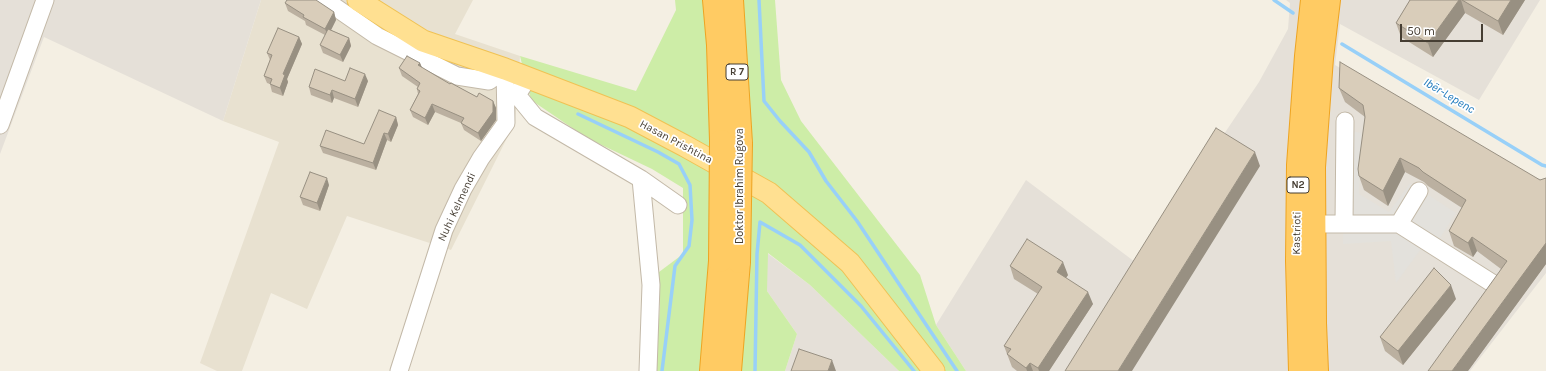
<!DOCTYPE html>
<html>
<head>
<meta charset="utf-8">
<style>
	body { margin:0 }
	#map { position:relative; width:1546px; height:371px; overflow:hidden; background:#f4efe3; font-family:Karla,sans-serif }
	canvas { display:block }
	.scale { position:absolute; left:1400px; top:24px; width:83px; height:18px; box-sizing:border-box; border:2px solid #463e33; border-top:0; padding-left:5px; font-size:12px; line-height:14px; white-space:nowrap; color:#463e33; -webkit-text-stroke:3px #fff; paint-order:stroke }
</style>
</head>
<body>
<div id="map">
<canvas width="1546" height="371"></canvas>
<div class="scale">50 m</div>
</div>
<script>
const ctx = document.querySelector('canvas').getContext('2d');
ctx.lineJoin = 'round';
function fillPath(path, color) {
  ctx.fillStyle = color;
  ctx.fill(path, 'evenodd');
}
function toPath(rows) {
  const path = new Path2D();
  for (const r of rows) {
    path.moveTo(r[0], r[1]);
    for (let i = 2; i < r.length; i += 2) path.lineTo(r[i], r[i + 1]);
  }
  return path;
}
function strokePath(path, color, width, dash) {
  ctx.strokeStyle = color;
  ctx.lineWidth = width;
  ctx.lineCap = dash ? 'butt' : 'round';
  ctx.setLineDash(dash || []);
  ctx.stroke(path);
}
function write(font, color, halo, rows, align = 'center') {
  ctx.font = font + ' Karla,sans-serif';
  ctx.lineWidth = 3.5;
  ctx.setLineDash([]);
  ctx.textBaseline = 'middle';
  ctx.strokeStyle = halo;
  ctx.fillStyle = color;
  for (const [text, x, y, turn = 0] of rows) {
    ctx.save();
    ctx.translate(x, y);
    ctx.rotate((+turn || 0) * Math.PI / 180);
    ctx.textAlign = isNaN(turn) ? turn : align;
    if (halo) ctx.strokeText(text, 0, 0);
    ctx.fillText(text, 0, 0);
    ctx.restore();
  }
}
const residential = toPath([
	[261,0,473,0,455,34,520,56,515,122,451,250,347,216,307,309,271,293,242,371,217,371,200,363,279,142,223,121]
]);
const industrial = toPath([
	[0,0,261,0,223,121,44,37,0,154],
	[1286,0,1540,0,1479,100,1340,24,1335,65,1531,177,1546,180,1546,273,1470,371,966,371,936,325,1026,180,1143,268,1224,134,1259,82,1288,29,1290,3],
	[767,253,810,285,899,371,785,371,797,334,767,291]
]);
const green = toPath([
	[675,0,775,0,781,80,801,121,920,275,936,325,966,371,899,371,810,285,768,253,767,291,797,334,785,371,655,371,660,306,659,272,683,254,683,188,652,169,587,138,531,100,520,56,636,91,676,10]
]);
const parking = toPath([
	[1344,129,1361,133,1359,194,1389,212,1410,183,1456,213,1433,249,1424,245,1396,283,1391,241,1343,244]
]);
const stream = toPath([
	[759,0,764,101,780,121,809,152,826,181,857,221,957,371],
	[1274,0,1293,13],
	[1342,44,1542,165,1546,166],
	[578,114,658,152,679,164,690,185,692,220,689,246,675,266,662,371],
	[755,371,757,254,760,222,800,245,861,306,914,371]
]);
const minor = toPath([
	[325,0,377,36,457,76,489,81,505,69],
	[528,78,517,95,535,117,641,179,651,285,648,371],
	[0,125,45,0],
	[641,179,678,205],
	[1314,224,1344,224,1345,121],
	[1344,224,1399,224,1419,191],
	[1399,224,1492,283],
	[399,371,444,230,463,189,481,158,506,123,505,69]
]);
const major = toPath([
	[358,0,423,41,505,69,630,117,685,146,769,193,850,263,934,371]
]);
const highway = toPath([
	[714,0,718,45,721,141],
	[732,0,741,143],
	[711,371,720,261],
	[730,371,739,262],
	[1300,371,1297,261,1298,165,1306,56,1312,0],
	[1317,371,1315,323,1314,167,1322,58,1329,0]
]);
const highwayBridge = toPath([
	[720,261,721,141],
	[739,262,741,143]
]);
const wall = toPath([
	[1410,0,1525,0,1503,35,1465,13,1433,57,1401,37,1396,23],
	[285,3,334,12,336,20,331,30,349,38,351,46,343,62,323,53,320,45,325,35,306,25,305,21,288,11],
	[299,37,302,44,287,79,288,82,283,96,272,92,270,84,267,83,264,76,270,60,267,53],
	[420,63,422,68,450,84,477,97,493,101,496,108,496,120,481,141,464,130,461,123,435,112,428,125,413,117,410,110,418,94,417,89,418,87,402,76,399,68],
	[345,81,368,81,358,107,334,98,332,103,311,95,309,87],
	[1339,88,1540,180,1546,178,1546,264,1468,371,1501,269,1477,251,1473,257,1454,246,1449,231,1462,208,1428,186,1424,182,1405,172,1388,206,1364,190,1359,176,1365,117,1345,102],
	[396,117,398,125,391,142,387,140,376,170,323,153,320,146,364,144],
	[329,185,320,211,303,205,300,197],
	[1010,266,1068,275,1066,278,1093,304,1049,371,1017,371,1012,367,1004,346,1038,294,1014,279],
	[1456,299,1403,365,1385,351,1380,337]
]);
const shadedWall = toPath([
	[1459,0,1461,0,1465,13,1433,57,1428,43],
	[1511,0,1525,0,1503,35,1498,21],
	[334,12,336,20,328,36,325,29],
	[299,37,302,44,287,79,288,82,283,96,280,88,283,74],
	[349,38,351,46,343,62,340,55],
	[420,63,423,70,418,65],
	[365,74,368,81,358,107,355,99],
	[332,90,334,98,332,103,330,95],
	[493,101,496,108,496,120,481,141,478,133],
	[432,104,435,112,428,125,425,118],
	[396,117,398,125,391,142,388,134],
	[384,133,387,140,376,170,373,163],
	[1255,152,1260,166,1132,371,1118,371],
	[1400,158,1405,172,1388,206,1383,191],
	[327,178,329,185,320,211,317,203],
	[1472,237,1477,251,1473,257,1468,243],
	[1546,243,1546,264,1468,371,1452,371],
	[1063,262,1068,275,1061,285,1057,272],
	[1451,285,1456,299,1403,365,1398,351],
	[1088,292,1093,304,1049,371,1039,371,1038,368],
	[832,360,836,371,828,371],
	[1030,363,1033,371,1027,371,1026,368]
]);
const building = toPath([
	[287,0,316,0,334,12,325,29,303,17,304,15,285,3,287,0],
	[1410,0,1459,0,1428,43,1396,23,1410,0],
	[1462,0,1511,0,1498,21,1462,0],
	[278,28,299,37,283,74,285,75,280,88,270,84,272,79,264,76,272,55,267,53,278,28],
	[328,29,349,38,340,55,320,45,328,29],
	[407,56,420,63,418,65,450,84,451,83,477,97,479,93,493,101,493,112,478,133,461,123,464,118,432,104,425,118,410,110,420,91,417,89,420,83,399,68,407,56],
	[1340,62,1540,180,1546,178,1546,243,1452,371,1428,371,1507,261,1472,237,1468,243,1449,231,1466,200,1423,172,1419,168,1400,158,1383,191,1359,176,1358,169,1365,117,1363,105,1339,88,1340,62],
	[350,68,365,74,355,99,332,90,330,95,309,87,315,69,345,81,350,68],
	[379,110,396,117,388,134,384,133,373,163,320,146,326,130,364,144,379,110],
	[1216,128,1255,152,1118,371,1065,371,1216,128],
	[310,172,327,178,317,203,300,197,310,172],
	[1027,239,1063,262,1057,272,1088,292,1038,368,1030,363,1026,368,1007,354,1011,349,1004,346,1042,287,1010,266,1027,239],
	[1434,268,1451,285,1398,351,1380,337,1434,268],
	[799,349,832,360,828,371,791,371,799,349]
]);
const shields = [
	[737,72,22],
	[1298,185,22]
];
const shieldNames = [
	["R 7",737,72],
	["N2",1298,185]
];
const streetNames = [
	["Hasan Prishtina",676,142,28],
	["Doktor Ibrahim Rugova",740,186,-90],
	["Nuhi Kelmendi",457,207,-65],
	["Kastrioti",1297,233,-89]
];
const waterNames = [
	["Ibër-Lepenc",1449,96,31]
];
fillPath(residential, '#e8e1d0');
fillPath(industrial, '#e5e0d8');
fillPath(green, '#cdeda7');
fillPath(parking, '#e3e1dc');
strokePath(stream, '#98d0f8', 3.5);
strokePath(minor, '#c3b9a8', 19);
strokePath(major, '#f0c254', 23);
strokePath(highway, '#eea422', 24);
strokePath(minor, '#fff', 17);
strokePath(major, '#ffe091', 21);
strokePath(highway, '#ffcb63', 22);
strokePath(highwayBridge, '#eea422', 24, []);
strokePath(highwayBridge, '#ffcb63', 22);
fillPath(wall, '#bbb0a0');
fillPath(shadedWall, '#989082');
fillPath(building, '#d9cdba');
strokePath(building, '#989082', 1);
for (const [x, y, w] of shields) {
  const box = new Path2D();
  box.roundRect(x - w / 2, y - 8, w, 16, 3);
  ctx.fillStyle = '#fff';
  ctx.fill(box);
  strokePath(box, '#463e33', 1);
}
write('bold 10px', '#463e33', null, shieldNames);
write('11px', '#463e33', '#fff', streetNames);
write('italic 12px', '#217bbd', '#fff', waterNames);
</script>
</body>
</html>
